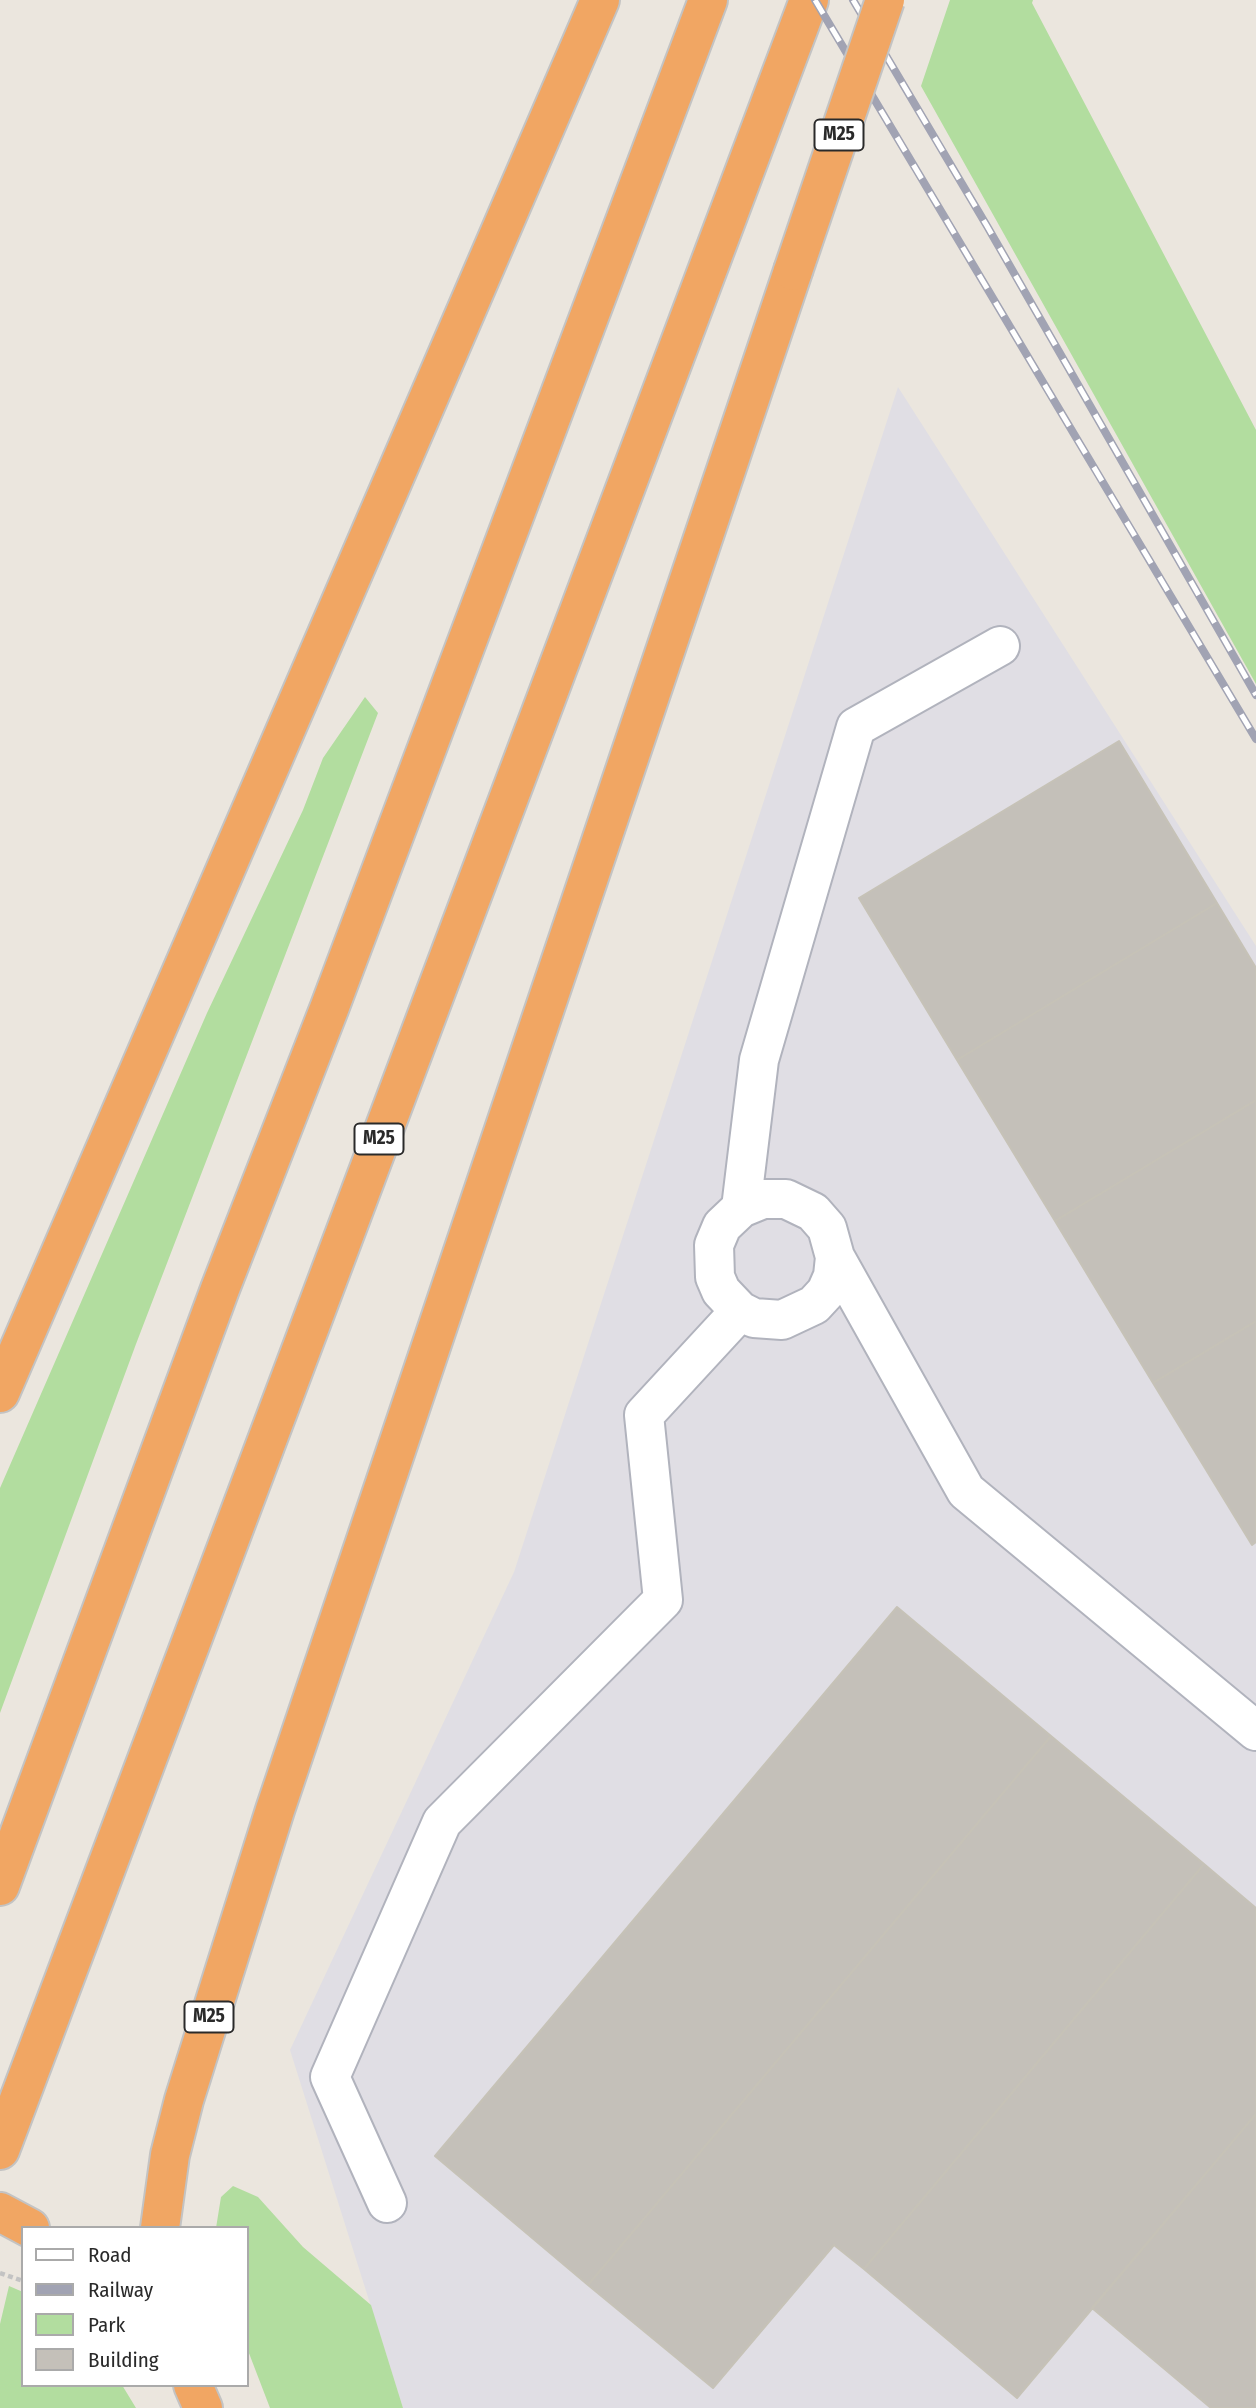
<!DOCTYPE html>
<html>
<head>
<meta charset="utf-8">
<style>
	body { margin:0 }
	#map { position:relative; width:1256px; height:2408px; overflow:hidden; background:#ebe6de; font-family:"Fira Sans Condensed",sans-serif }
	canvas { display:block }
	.legend { position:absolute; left:21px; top:2226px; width:228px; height:161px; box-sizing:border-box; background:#fff; border:2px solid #aaa; margin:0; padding:9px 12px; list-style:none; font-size:21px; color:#2a2a2a }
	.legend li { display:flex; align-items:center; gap:14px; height:35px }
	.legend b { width:35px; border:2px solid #aaa }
</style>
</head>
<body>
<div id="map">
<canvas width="1256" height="2408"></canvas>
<ul class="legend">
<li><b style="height:9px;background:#fff"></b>Road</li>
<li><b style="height:9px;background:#a1a3b3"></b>Railway</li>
<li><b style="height:19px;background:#b2dd9f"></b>Park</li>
<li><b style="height:19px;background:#c4c0b9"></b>Building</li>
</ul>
</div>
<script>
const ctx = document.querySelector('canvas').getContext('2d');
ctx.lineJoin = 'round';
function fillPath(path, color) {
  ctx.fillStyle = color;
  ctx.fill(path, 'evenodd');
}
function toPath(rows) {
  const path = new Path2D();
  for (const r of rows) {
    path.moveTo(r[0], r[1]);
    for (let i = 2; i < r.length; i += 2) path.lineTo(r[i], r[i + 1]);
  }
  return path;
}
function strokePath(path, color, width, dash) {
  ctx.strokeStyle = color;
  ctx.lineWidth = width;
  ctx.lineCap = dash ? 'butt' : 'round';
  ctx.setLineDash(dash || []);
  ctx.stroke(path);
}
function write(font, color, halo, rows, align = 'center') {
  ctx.font = font + ' "Fira Sans Condensed",sans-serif';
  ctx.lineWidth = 5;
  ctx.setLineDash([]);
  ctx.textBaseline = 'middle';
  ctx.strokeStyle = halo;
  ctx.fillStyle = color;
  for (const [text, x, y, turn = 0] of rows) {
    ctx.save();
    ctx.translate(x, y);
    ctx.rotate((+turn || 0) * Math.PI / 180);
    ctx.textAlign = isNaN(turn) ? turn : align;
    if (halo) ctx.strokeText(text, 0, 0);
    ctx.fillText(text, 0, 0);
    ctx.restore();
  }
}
const industrial = toPath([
	[898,387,1256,946,1256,2408,403,2408,290,2050,514,1572]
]);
const green = toPath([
	[950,0,1033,0,1032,3,1256,430,1256,684,921,86],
	[365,697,378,713,136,1344,0,1713,0,1488,207,1013,303,810,323,758],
	[233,2186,258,2197,303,2247,371,2305,403,2408,270,2408,247,2348,247,2228,216,2228,221,2197],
	[9,2286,23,2292,23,2385,122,2385,136,2408,0,2408,0,2324]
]);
const building = toPath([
	[1119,741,1217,903,957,1060,859,898,1119,741],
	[1217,903,1256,968,1256,1100,1055,1221,957,1060,1217,903],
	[1256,1100,1256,1321,1153,1383,1055,1221,1256,1100],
	[1256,1321,1256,1542,1252,1545,1153,1383,1256,1321],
	[897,1607,1051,1736,588,2285,435,2156,897,1607],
	[1051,1736,1204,1864,864,2269,834,2245,713,2388,588,2285,1051,1736],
	[1204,1864,1256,1908,1256,2114,1017,2398,864,2269,1204,1864],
	[1256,2114,1256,2408,1211,2408,1092,2308,1256,2114]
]);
const path = toPath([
	[0,2273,23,2281]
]);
const minor = toPath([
	[741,1208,759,1060,856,727,1000,646],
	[740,1311,721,1291,715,1277,714,1245,722,1226,741,1208,763,1199,786,1199,813,1212,827,1228,835,1257,966,1491,1256,1731],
	[387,2203,330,2077,442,1822,663,1600,644,1415,740,1311,754,1318,782,1320,814,1305,826,1292,833,1276,835,1257]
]);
const highway = toPath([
	[0,1393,600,0],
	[0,1886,220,1289,329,1009,708,0],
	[0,2150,809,0],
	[0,2212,30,2228],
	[160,2228,170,2155,184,2100,275,1810,793,271],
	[193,2385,203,2408]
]);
const rail = toPath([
	[815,0,1256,739],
	[853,0,987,226,1256,695]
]);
const highwayBridge = toPath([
	[793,271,885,0]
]);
const shields = [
	[839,135,49],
	[379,1139,49],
	[209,2017,49]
];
const shieldNames = [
	["M25",839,135],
	["M25",379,1139],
	["M25",209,2017]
];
fillPath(industrial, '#e0dee4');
fillPath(green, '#b2dd9f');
fillPath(building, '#c4c0b9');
strokePath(building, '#c6c2b7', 2);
strokePath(minor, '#b1b3bd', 42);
strokePath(highway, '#c3c3c3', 42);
strokePath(path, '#c3c3c3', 4.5, [5, 3.5]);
strokePath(minor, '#fff', 38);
strokePath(highway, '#f1a663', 38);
strokePath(rail, '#a1a3b3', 8);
strokePath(rail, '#fff', 5, [16]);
strokePath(highwayBridge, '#c3c3c3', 42, []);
strokePath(highwayBridge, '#f1a663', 38);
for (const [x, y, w] of shields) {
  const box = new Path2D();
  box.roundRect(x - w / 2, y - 15.5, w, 31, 5);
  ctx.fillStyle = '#fff';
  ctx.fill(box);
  strokePath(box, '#2a2a2a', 2);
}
write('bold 19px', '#2a2a2a', null, shieldNames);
</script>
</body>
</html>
